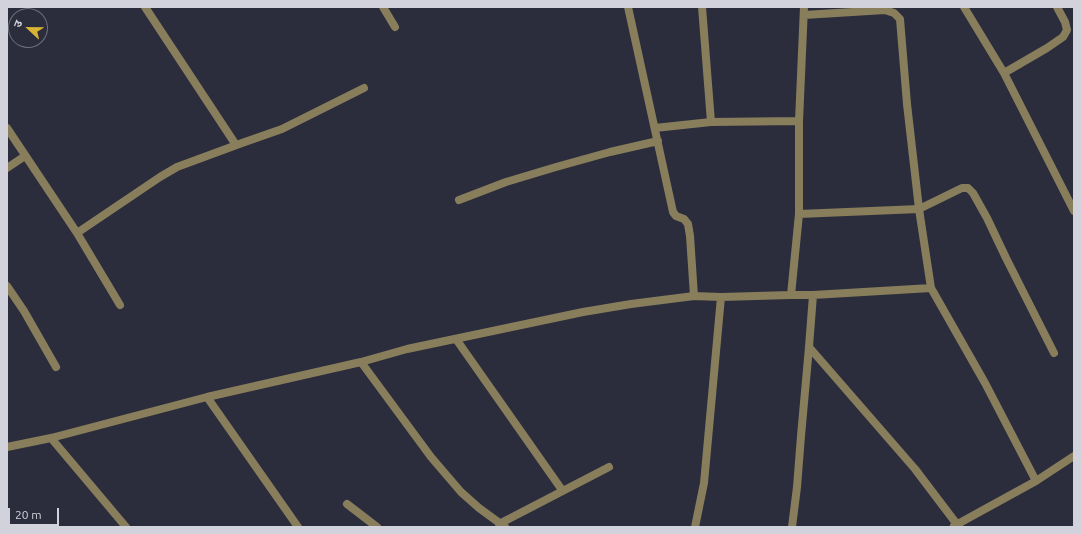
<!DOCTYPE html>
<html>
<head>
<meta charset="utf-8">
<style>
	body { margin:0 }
	#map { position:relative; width:1081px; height:534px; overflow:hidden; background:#2b2d3d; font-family:Ubuntu,"Noto Sans Devanagari",sans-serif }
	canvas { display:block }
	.frame { position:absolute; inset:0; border:8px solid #d1d2dc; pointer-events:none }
	.north { position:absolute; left:8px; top:8px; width:40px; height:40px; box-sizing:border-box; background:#2b2d3d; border:1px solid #6d6f7d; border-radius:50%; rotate:292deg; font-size:11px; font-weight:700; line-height:16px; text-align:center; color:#d1d2dc }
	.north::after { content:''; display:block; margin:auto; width:14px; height:18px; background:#d8b434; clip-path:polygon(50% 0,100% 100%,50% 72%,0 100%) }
	.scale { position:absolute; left:8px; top:508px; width:51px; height:18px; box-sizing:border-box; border:2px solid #d1d2dc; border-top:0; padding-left:5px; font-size:12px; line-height:14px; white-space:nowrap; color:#d1d2dc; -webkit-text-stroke:3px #2b2d3d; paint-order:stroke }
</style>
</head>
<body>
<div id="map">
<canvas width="1081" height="534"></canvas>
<div class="frame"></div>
<div class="north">उ</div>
<div class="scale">20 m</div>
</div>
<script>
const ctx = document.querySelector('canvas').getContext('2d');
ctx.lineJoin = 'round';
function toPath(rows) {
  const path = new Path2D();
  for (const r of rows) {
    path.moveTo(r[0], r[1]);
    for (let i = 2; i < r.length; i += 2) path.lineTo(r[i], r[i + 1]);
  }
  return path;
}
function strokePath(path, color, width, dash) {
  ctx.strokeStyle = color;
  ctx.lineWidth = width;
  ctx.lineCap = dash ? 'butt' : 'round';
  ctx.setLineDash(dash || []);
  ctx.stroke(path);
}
const street = toPath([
	[145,7,236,145],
	[383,7,395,27],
	[628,7,673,212,676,216,684,219,688,224,690,236,694,296],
	[702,7,711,122],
	[804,7,799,121,799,214,791,295,813,295,931,288,985,383,1036,481],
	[964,7,1004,73,1074,211],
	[804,15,885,10,894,13,900,19,907,104,919,209,931,288],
	[1004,73,1047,48,1063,37,1067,30,1065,22,1057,7],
	[7,128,77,233,120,305],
	[655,128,711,122,799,121],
	[7,168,25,156],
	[459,200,506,182,556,167,610,152,658,141],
	[799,214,919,209,962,188,968,188,973,193,987,218,1006,258,1054,353],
	[77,233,160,177,177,167,242,143,282,129,364,88],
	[7,286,24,311,56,367],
	[456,339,562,490],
	[809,347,915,469,959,527],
	[361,362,407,349,583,312,631,304,694,296,721,297,791,295],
	[207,397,298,527],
	[51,438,126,527],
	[7,447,51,438,207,397,361,362,431,457,461,492,479,508,505,527],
	[347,504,377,527],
	[499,524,609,467],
	[954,526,1036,481,1074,456],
	[695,527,704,483,721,297],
	[792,527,797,487,801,436,809,347,813,295]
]);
strokePath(street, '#887e5c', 8);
</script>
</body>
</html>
